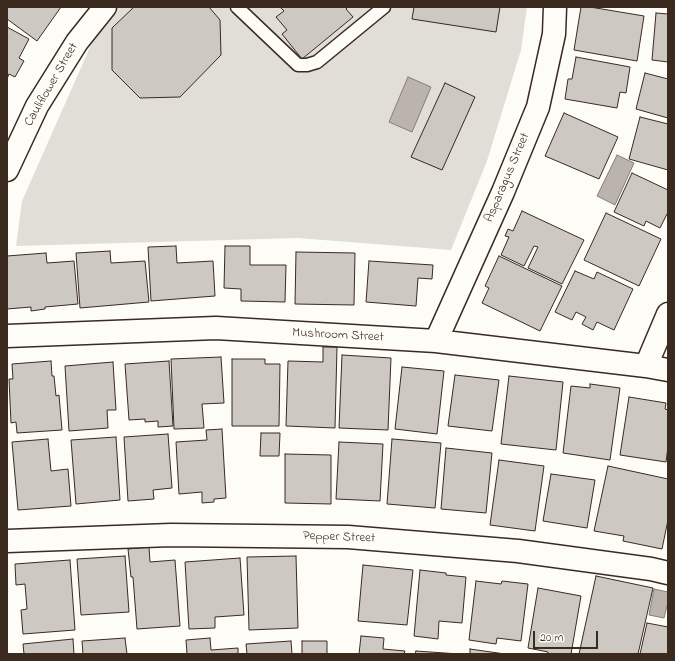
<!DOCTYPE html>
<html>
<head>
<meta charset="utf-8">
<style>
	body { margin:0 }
	#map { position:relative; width:675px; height:661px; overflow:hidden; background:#fdfcf7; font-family:"Indie Flower",sans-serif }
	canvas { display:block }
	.frame { position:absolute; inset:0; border:8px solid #3b2a1e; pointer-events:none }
	.scale { position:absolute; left:533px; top:631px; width:65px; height:18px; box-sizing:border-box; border:2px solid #3b2a1e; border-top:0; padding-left:5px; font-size:12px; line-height:14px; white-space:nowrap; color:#3b2a1e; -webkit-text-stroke:3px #fdfcf7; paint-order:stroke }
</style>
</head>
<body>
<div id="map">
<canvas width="675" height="661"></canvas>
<div class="frame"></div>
<div class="scale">20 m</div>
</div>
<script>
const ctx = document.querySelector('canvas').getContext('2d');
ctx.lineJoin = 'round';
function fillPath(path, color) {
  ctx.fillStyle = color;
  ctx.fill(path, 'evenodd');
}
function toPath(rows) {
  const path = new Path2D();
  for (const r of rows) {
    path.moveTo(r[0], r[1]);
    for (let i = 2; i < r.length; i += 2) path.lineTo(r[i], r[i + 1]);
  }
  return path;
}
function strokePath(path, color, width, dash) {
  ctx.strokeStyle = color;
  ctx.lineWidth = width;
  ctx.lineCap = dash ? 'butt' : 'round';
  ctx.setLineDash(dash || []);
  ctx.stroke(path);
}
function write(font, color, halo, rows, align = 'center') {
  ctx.font = font + ' "Indie Flower",sans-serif';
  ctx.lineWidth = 3.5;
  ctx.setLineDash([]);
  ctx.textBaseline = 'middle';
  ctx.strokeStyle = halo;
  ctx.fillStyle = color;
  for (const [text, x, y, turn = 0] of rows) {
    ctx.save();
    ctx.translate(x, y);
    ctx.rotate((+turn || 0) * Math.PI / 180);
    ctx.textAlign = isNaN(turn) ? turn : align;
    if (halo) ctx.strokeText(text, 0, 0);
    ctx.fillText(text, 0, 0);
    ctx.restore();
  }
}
const green = toPath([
	[115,7,527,7,521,50,487,161,451,250,298,238,16,246,22,201,87,54,100,20]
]);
const water = toPath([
	[408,77,431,87,412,132,389,122,408,77],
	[617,155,634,163,615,205,597,196,617,155],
	[654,589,668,592,668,602,664,618,649,615,654,589]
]);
const building = toPath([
	[7,7,61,7,37,41,7,19,7,7],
	[134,7,209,7,220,20,221,55,180,97,140,98,112,70,112,28,134,7],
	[280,7,348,7,346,9,353,17,302,59,282,34,287,30,276,17,284,11,280,7],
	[414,7,500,7,496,32,412,19,414,7],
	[581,7,590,7,644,16,637,61,574,50,581,7],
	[656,13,668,14,668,62,652,60,656,13],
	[7,27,29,39,19,58,24,61,15,77,9,74,7,79,7,27],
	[576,57,630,67,626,93,620,92,617,108,565,99,568,79,572,79,576,57],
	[645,73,668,79,668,118,636,109,645,73],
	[445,83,475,97,442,170,411,157,445,83],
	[564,113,618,137,599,179,545,156,564,113],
	[640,117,668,124,668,170,629,159,640,117],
	[632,173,668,190,668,214,667,214,660,228,646,221,644,226,614,212,632,173],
	[522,211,584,240,562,284,528,268,538,247,534,246,524,266,501,255,509,237,505,236,508,229,513,231,522,211],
	[606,213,661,239,639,286,584,260,606,213],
	[176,246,177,263,213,261,215,296,151,301,148,247,176,246],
	[225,246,250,246,250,265,286,265,285,302,241,301,241,289,224,288,225,246],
	[110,251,111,263,145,261,149,302,80,308,76,253,110,251],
	[296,252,355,253,354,305,295,304,296,252],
	[46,253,47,263,74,261,78,304,45,307,45,309,31,311,31,307,7,309,7,256,46,253],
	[499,256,562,286,540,331,482,303,489,288,485,286,499,256],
	[369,261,433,265,432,279,418,278,416,306,366,302,369,261],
	[575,271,594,279,597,272,633,289,614,330,597,322,593,330,582,324,586,317,576,312,572,320,555,312,575,271],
	[323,347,337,347,335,428,286,426,288,361,323,362,323,347],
	[342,355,391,358,388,430,339,428,342,355],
	[221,357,224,403,202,404,204,428,174,429,171,359,221,357],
	[232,359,265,359,265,364,280,364,279,426,232,426,232,359],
	[51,361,52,376,54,376,56,396,59,395,62,430,17,433,16,422,11,423,9,379,13,379,12,364,51,361],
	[169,361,173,426,158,427,158,421,145,422,145,419,129,420,125,364,169,361],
	[113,362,116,410,107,410,108,428,69,431,65,366,113,362],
	[402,367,444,371,437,434,395,429,402,367],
	[455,375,499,380,492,431,448,426,455,375],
	[509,376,563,382,556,450,501,444,509,376],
	[590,384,620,388,610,460,563,453,571,386,590,388,590,384],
	[629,397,666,403,665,409,668,410,668,447,666,462,620,455,629,397],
	[222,429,226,498,214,499,214,502,202,503,202,492,179,494,176,442,207,440,206,430,222,429],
	[261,433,280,433,279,456,260,456,261,433],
	[168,434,172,488,153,490,154,499,128,501,124,437,168,434],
	[116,437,120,500,76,504,71,440,116,437],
	[48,439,51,471,68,469,71,506,18,510,12,442,48,439],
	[392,439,441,443,435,508,387,504,392,439],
	[339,442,383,444,380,501,336,499,339,442],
	[446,448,492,453,486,513,441,509,446,448],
	[285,454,331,455,331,504,285,503,285,454],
	[499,460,544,466,535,531,490,525,499,460],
	[608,466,668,479,668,520,662,549,623,541,624,536,594,531,608,466],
	[551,474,595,480,587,528,543,521,551,474],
	[149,547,150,562,175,560,180,626,137,629,133,577,131,577,128,549,149,547],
	[125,556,129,612,81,615,77,559,125,556],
	[296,556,298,628,249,630,247,557,296,556],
	[240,558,244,615,215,617,215,628,189,629,185,562,240,558],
	[70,560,75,630,23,634,21,610,27,609,25,584,16,585,15,564,70,560],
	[363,565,413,570,407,625,358,621,363,565],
	[420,570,446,573,446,575,466,577,462,623,439,621,438,639,414,636,420,570],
	[596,576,653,588,638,654,579,654,596,576],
	[476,581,501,584,502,581,528,584,521,641,497,638,496,644,469,640,476,581],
	[538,588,581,596,571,654,548,654,548,652,528,648,538,588],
	[647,623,668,627,668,654,640,654,647,623],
	[361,636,384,638,383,649,405,651,404,654,359,654,361,636],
	[125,638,127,654,83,654,82,641,125,638],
	[210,638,211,650,238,648,238,654,187,654,186,640,210,638],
	[73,639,74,654,24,654,23,644,73,639],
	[291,641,292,654,247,654,246,644,291,641],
	[302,641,327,641,327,654,302,654,302,641],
	[470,649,505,654,470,654,470,649],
	[416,651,459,654,415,654,416,651]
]);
const service = toPath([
	[237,7,298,65,307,65,317,62,384,7]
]);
const minor = toPath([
	[7,170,37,106,77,42,105,7],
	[7,336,216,328,436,341,646,366,668,370],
	[436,341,503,192,538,107,554,34,555,7],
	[646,366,668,314],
	[7,541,171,535,348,537,518,551,651,569,668,573]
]);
const streetNames = [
	["Cauliflower Street",52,85,-60],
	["Asparagus Street",508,178,-67],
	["Mushroom Street",338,336,3],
	["Pepper Street",339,538,2]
];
fillPath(green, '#e1ded7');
fillPath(water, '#bbb4ad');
strokePath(water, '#887d74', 1);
fillPath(building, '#cdc8c2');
strokePath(building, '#3b2a1e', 1);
strokePath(service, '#3b2a1e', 15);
strokePath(minor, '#3b2a1e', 25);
strokePath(service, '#fdfcf7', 12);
strokePath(minor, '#fdfcf7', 22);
write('13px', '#3b2a1e', '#fdfcf7', streetNames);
</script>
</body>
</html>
